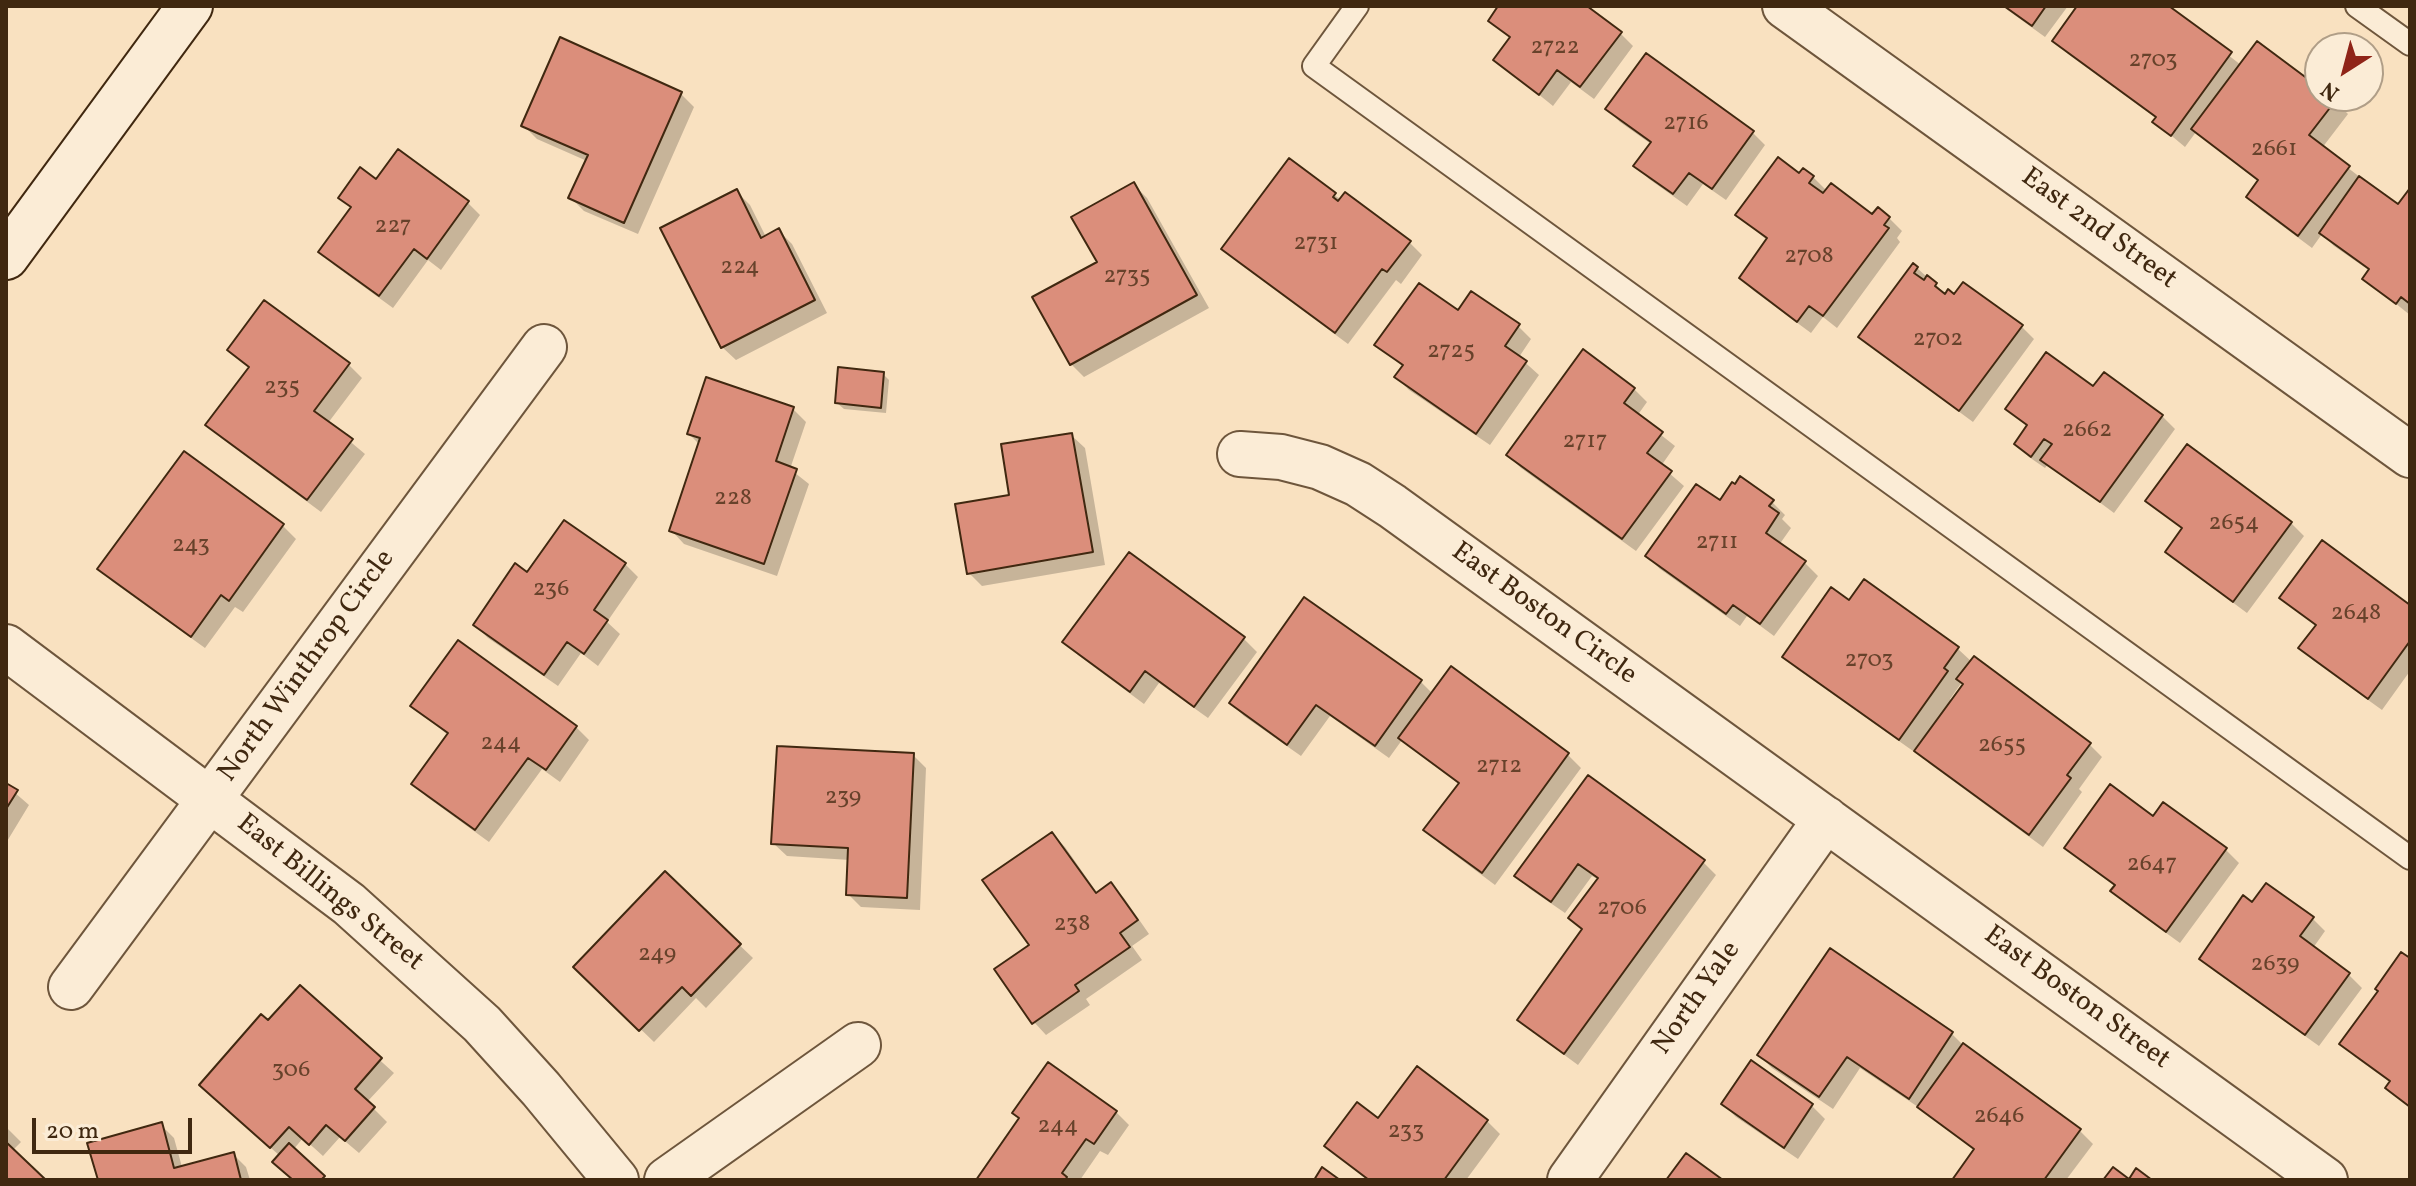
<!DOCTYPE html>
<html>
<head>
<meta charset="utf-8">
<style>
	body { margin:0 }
	#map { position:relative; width:2416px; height:1186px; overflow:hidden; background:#f9e1c0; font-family:Vollkorn,serif }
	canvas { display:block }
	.frame { position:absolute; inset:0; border:8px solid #402810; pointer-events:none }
	.north { position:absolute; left:2304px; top:32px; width:80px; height:80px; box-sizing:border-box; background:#fbecd6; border:2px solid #b09e87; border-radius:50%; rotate:216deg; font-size:22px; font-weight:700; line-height:32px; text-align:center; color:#402810 }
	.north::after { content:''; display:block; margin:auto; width:28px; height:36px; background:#8f2418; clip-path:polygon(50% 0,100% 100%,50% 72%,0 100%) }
	.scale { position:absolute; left:32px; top:1118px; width:160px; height:36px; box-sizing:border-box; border:4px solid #402810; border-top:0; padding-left:10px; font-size:24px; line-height:28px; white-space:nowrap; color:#402810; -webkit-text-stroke:6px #fbecd6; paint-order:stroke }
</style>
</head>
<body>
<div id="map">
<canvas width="2416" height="1186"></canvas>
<div class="frame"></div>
<div class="north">N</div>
<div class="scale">20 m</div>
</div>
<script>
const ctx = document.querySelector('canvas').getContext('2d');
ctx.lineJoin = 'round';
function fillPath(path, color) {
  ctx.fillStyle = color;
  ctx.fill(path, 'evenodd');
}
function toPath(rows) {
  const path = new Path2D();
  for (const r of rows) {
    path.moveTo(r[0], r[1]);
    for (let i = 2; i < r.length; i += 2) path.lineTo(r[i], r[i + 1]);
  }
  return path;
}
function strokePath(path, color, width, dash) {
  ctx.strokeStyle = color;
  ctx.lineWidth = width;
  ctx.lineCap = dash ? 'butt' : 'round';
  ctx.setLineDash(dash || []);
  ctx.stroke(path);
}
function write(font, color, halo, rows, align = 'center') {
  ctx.font = font + ' Vollkorn,serif';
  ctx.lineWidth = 7;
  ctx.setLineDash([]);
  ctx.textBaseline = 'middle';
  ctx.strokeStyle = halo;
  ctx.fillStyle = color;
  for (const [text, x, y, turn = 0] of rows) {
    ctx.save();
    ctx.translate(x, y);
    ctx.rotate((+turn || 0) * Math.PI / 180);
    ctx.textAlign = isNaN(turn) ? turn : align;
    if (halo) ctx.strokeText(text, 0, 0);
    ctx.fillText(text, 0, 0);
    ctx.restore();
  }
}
const shadow = toPath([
	[1501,6,1583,6,1620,33,1633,46,1594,99,1571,82,1553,106,1496,60,1511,39,1490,21],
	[2002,6,2068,6,2045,37],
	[2080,6,2165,6,2241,65,2320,90,2320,96,2328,96,2335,101,2348,114,2322,148,2399,207,2410,191,2410,315,2365,279,2370,271,2334,246,2322,234,2312,248,2261,210,2248,197,2259,182,2196,132,2185,147,2155,122,2157,119,2068,54,2055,41],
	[681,94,694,107,638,234,584,211,571,198,587,161,537,139,524,126],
	[1607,109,1752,132,1765,145,1726,200,1703,184,1687,206,1649,179,1636,166,1651,144,1620,122],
	[1799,176,1813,177,1827,191,1872,217,1889,218,1902,231,1897,238,1900,242,1837,328,1823,317,1811,333,1754,291,1741,278,1768,241,1737,215],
	[377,182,467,202,480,215,441,270,428,260,393,308,334,265,321,252,352,209,341,197],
	[1134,185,1147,198,1209,308,1084,377,1071,364,1100,262],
	[737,192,750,205,766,237,779,231,792,244,827,313,736,360,722,347],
	[1334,195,1409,242,1422,255,1401,284,1396,280,1348,344,1237,262,1224,249],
	[1917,268,1947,295,2021,326,2034,339,1973,422,1874,349,1861,336],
	[1458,313,1518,326,1531,339,1519,357,1539,375,1490,445,1409,390,1396,377,1403,367,1377,345],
	[229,350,349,365,362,378,328,423,365,454,321,512,221,438,208,425,250,369],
	[883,374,889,380,886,413,844,409,837,403],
	[1634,389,1647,402,1637,416,1675,446,1661,466,1684,486,1636,551,1521,468,1508,455],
	[2094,389,2162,416,2175,429,2114,513,2048,464,2045,468,2029,457,2016,444,2028,427,2008,409],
	[793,409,806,422,790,469,809,484,777,576,684,544,671,530,700,445,689,434],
	[1071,435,1085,448,1105,565,982,586,969,573],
	[185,453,283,526,296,539,243,612,235,607,205,648,113,582,100,569],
	[2148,500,2291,523,2304,536,2247,613,2181,564,2168,551,2183,530],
	[1720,502,1772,502,1785,515,1782,519,1791,528,1779,545,1805,563,1818,576,1774,636,1747,616,1740,626,1660,569,1647,556],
	[1129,554,1244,639,1257,652,1208,718,1159,683,1144,704,1078,655,1065,642],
	[625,564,638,577,607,622,620,634,598,666,581,653,558,686,488,638,475,625,527,575],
	[1864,582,1958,649,1972,662,2089,744,2102,757,2079,789,2082,792,2043,847,1930,764,1915,749,1913,751,1797,669,1784,656,1849,603],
	[1962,682,1965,685,1953,702,1950,699],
	[2282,598,2410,608,2410,671,2382,710,2314,661,2301,648,2317,627],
	[1305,600,1421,682,1433,694,1452,669,1568,755,1581,768,1495,885,1439,843,1426,830,1460,785,1402,740,1389,758,1330,716,1301,756,1244,716,1231,703],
	[413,706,576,727,589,740,560,782,542,769,489,842,427,797,414,784,449,736],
	[913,755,926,768,920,910,861,907,848,894,850,860,787,856,773,843],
	[1588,778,1703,862,1716,875,1578,1065,1533,1032,1520,1019,1583,931,1571,918,1599,880,1592,876,1565,913,1530,889,1517,876],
	[6,785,29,805,6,843],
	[2163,805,2226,850,2239,863,2180,943,2126,904,2113,891,2116,887,2080,860,2067,848,2154,818],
	[1052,834,1065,847,1098,894,1111,885,1124,898,1149,934,1132,946,1142,960,1086,999,1090,1005,1046,1035,1034,1022,1032,946],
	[665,874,753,958,706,1008,696,998,654,1042,576,967],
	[2253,905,2312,918,2325,931,2313,948,2349,975,2362,988,2319,1046,2214,971,2201,958],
	[1830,951,1952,1034,1964,1046,2080,1131,2093,1144,2066,1180,1954,1180,1975,1151,1924,1111,1860,1068,1833,1109,1772,1068,1759,1055],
	[2410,961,2410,1108,2387,1088,2391,1083,2355,1057,2342,1044],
	[300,988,394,1073,367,1102,387,1122,359,1153,340,1137,323,1156,303,1138,293,1150,326,1180,295,1180,280,1156,215,1098,268,1023],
	[1752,1063,1812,1106,1825,1119,1798,1159,1736,1117,1723,1104],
	[1417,1069,1487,1121,1500,1134,1466,1180,1367,1180,1326,1146,1379,1121],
	[1116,1112,1129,1125,1108,1155,1100,1151,1080,1180,978,1180],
	[161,1125,174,1138,182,1167,233,1154,246,1167,250,1180,100,1180],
	[6,1127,21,1142,12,1151,43,1180,6,1180]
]);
const building = toPath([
	[1498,6,1587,6,1622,32,1580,87,1557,70,1539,95,1493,60,1510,37,1488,21,1498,6],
	[2004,6,2046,6,2032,26,2004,6],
	[2077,6,2169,6,2232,52,2171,136,2152,122,2156,117,2052,41,2077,6],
	[560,37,682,92,624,223,568,198,588,155,521,126,560,37],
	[2257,41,2320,88,2320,96,2331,96,2336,100,2309,135,2350,166,2298,236,2246,197,2258,180,2191,129,2257,41],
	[1646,53,1754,131,1712,189,1689,173,1673,194,1633,166,1651,142,1605,109,1646,53],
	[398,149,469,201,427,259,414,249,379,296,318,252,351,207,338,198,360,167,376,179,398,149],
	[1778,157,1799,173,1803,168,1814,176,1809,183,1823,193,1831,183,1872,214,1878,207,1890,217,1884,225,1889,228,1823,316,1809,306,1797,322,1739,278,1767,238,1735,215,1778,157],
	[1289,158,1336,193,1333,197,1338,201,1345,192,1411,241,1387,272,1382,269,1335,333,1221,249,1289,158],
	[2359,176,2398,204,2410,188,2410,304,2401,297,2396,304,2362,279,2369,269,2319,233,2359,176],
	[1134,182,1197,295,1070,365,1032,297,1097,262,1071,217,1134,182],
	[737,189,761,238,779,228,815,300,721,348,660,228,737,189],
	[1913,263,1918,267,1914,273,1924,280,1927,275,1937,283,1935,286,1945,294,1948,289,1954,294,1963,282,2023,325,1959,411,1858,337,1913,263],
	[1419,283,1458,310,1471,291,1520,324,1505,346,1527,361,1476,434,1394,377,1403,365,1374,345,1419,283],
	[264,300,350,363,314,411,353,439,307,500,205,425,249,367,227,350,264,300],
	[1583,349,1635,388,1624,403,1663,432,1647,453,1672,471,1622,539,1506,455,1583,349],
	[2046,352,2093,386,2104,372,2163,415,2100,502,2040,460,2052,444,2044,439,2031,457,2014,444,2027,425,2005,409,2046,352],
	[838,367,884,372,881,408,835,403,838,367],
	[706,377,794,407,776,461,797,469,764,564,669,531,700,438,687,434,706,377],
	[1072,433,1093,552,967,574,955,504,1009,495,1001,444,1072,433],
	[2187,444,2292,522,2233,602,2165,552,2182,528,2145,501,2187,444],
	[184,451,284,524,229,601,221,595,191,637,97,569,184,451],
	[1740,476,1774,500,1769,506,1779,513,1766,533,1806,561,1760,624,1733,605,1726,614,1645,556,1696,484,1720,500,1732,482,1735,484,1740,476],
	[564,520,626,563,594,610,608,620,584,654,567,642,544,675,473,625,515,563,527,572,564,520],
	[2322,540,2410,605,2410,641,2368,699,2298,648,2316,625,2279,598,2322,540],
	[1129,552,1245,637,1194,707,1145,671,1130,692,1062,642,1129,552],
	[1864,579,1959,647,1944,668,1948,671,1899,740,1782,657,1831,587,1849,600,1864,579],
	[1304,597,1422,680,1375,746,1316,705,1287,745,1229,703,1304,597],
	[458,640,577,726,546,770,528,758,475,830,411,784,448,733,410,706,458,640],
	[1974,656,2091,743,2067,775,2071,778,2029,835,1914,751,1963,684,1956,679,1974,656],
	[1451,666,1569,753,1482,873,1423,830,1459,783,1398,738,1451,666],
	[777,746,914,753,907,898,846,895,848,848,771,844,777,746],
	[1588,775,1705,860,1564,1054,1517,1020,1582,929,1568,918,1598,878,1578,864,1551,902,1514,876,1588,775],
	[6,783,18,790,6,809,6,783],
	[2110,784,2153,816,2163,802,2227,848,2166,932,2110,891,2115,885,2064,848,2110,784],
	[1052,832,1096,893,1111,882,1138,920,1120,933,1130,947,1075,985,1079,991,1032,1024,994,969,1029,945,982,880,1052,832],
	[665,871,741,944,691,996,682,987,639,1031,573,967,665,871],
	[2266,883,2314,917,2300,936,2350,973,2305,1035,2199,959,2243,895,2252,902,2266,883],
	[1830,948,1953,1032,1909,1099,1847,1057,1819,1097,1757,1055,1830,948],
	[2401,952,2410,958,2410,1107,2385,1088,2390,1081,2339,1044,2378,991,2375,989,2401,952],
	[300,985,382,1058,355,1089,375,1107,345,1141,326,1125,309,1145,289,1127,270,1148,199,1085,261,1014,268,1020,300,985],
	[1963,1043,2081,1129,2044,1180,1952,1180,1974,1149,1917,1107,1963,1043],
	[1751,1060,1813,1104,1784,1148,1721,1104,1751,1060],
	[1048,1062,1117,1111,1094,1144,1086,1139,1062,1173,1067,1177,1065,1180,976,1180,1019,1118,1012,1113,1048,1062],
	[1417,1066,1488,1120,1444,1180,1369,1180,1324,1146,1357,1102,1378,1118,1417,1066],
	[162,1122,174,1168,234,1152,241,1180,98,1180,87,1143,162,1122],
	[6,1142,46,1180,6,1180,6,1142],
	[289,1143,325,1176,321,1180,293,1180,272,1162,289,1143],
	[1686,1153,1723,1180,1666,1180,1686,1153],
	[1322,1167,1340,1180,1314,1180,1322,1167],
	[2113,1167,2129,1179,2136,1168,2152,1180,2103,1180,2113,1167]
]);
const service = toPath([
	[1357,6,1314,66,2410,858],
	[2357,6,2410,44]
]);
const minor = toPath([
	[1785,6,2410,455],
	[1240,454,1281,457,1320,467,1358,484,1392,506,2325,1180],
	[6,647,349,904,482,1024,541,1089,616,1180],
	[71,987,544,347],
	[667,1180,858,1045],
	[1570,1180,1826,819]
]);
const secondary = toPath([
	[6,257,190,6]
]);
const numberNames = [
	["2722",1555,49],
	["2703",2153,62],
	["2716",1686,125],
	["2661",2274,151],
	["227",393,228],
	["2731",1316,245],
	["2708",1809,258],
	["224",740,269],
	["2735",1127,278],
	["2702",1938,341],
	["2725",1451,353],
	["235",282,389],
	["2662",2087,432],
	["2717",1585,443],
	["228",733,500],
	["2654",2234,525],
	["2711",1717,544],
	["243",191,547],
	["236",551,591],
	["2648",2356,615],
	["2703",1869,662],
	["244",501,745],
	["2655",2002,747],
	["2712",1499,768],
	["239",843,799],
	["2647",2152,866],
	["2706",1622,910],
	["238",1072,926],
	["249",657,956],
	["2639",2275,966],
	["306",291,1072],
	["2646",1999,1118],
	["244",1058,1128],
	["233",1406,1133]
];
const streetNames = [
	["East 2nd Street",2098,230,36],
	["East Boston Circle",1543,615,36],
	["North Winthrop Circle",308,667,-54],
	["East Billings Street",329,894,39],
	["North Yale",1698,999,-55],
	["East Boston Street",2076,999,36]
];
fillPath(shadow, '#0003');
fillPath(building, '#db8e7b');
strokePath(building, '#402810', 2);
strokePath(service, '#6e563c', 26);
strokePath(minor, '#6e563c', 48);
strokePath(secondary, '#402810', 48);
strokePath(service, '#fbecd6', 22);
strokePath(minor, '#fbecd6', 44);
strokePath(secondary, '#fbecd6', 44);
write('24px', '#67422b', null, numberNames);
write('28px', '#402810', '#fbecd6', streetNames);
</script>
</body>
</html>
